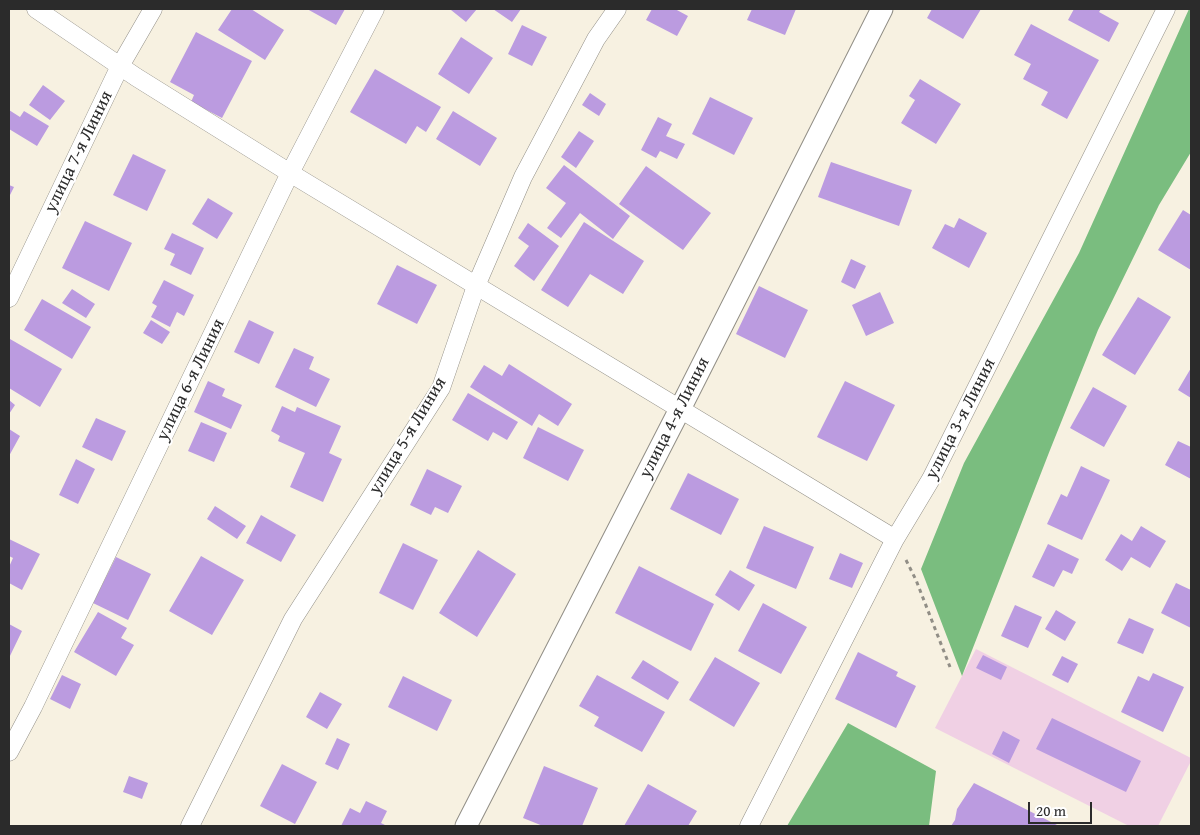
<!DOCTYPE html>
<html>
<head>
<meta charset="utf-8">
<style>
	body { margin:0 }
	#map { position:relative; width:1200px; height:835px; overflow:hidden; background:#f7f1e1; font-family:"Gentium Book Plus",serif }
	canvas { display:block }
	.frame { position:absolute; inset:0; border:10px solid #2b2b2b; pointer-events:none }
	.scale { position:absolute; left:1028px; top:802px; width:64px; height:22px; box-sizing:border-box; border:2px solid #2b2b2b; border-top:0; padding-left:6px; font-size:15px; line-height:18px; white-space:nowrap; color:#2b2b2b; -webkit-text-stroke:4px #fff; paint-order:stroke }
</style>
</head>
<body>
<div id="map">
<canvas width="1200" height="835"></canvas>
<div class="frame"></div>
<div class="scale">20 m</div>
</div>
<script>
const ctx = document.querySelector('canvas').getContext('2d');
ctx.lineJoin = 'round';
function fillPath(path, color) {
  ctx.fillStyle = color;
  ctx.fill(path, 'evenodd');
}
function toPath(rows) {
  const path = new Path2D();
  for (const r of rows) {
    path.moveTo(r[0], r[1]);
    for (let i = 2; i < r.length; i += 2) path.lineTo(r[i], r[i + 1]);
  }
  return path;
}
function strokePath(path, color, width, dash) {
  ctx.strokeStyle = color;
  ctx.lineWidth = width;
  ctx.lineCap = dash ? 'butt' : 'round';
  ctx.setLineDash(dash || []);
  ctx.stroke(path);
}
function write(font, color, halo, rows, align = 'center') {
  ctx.font = font + ' "Gentium Book Plus",serif';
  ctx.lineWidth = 4;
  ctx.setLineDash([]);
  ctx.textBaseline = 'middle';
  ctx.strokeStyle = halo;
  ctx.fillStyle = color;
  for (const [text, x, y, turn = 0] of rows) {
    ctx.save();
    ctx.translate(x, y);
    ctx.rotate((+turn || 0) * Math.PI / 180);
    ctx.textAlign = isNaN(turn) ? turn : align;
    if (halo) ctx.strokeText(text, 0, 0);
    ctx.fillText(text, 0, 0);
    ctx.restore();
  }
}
const built = toPath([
	[976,649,1191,758,1191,761,1158,826,1129,826,935,728]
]);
const forest = toPath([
	[1189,9,1191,9,1191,152,1159,205,1098,330,1050,450,962,676,921,569,964,463,1079,253],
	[848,723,936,771,929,826,787,826]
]);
const building = toPath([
	[232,9,251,9,284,30,265,60,218,30],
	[307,9,345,9,336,25],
	[452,9,477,9,466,22,451,10],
	[493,9,521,9,512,22],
	[652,9,675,9,688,16,677,36,646,20],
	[752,9,796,9,785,35,747,20],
	[932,9,981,9,963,39,927,18],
	[1074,9,1101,9,1099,12,1119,23,1109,42,1068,20],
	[1031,24,1099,60,1067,119,1041,105,1048,92,1023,79,1031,64,1014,55],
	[522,25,547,37,532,66,508,54],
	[196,32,252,61,222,118,191,102,194,95,170,82],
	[461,37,493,58,469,94,438,74],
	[375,69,441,107,426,132,417,126,406,144,350,112],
	[920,79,961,104,936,144,901,123,915,100,909,96],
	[43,85,65,101,50,120,29,105],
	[590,93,606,104,599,116,582,105],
	[710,97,753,118,734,155,692,134],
	[9,110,20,117,24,111,49,126,37,146,9,129],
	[453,111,497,138,480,166,436,139],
	[658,117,672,124,666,136,685,144,677,159,660,151,656,158,641,150],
	[579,131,594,141,576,168,561,157],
	[133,154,166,170,147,211,113,195],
	[831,162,912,190,899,226,818,197],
	[564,165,630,216,613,239,580,213,561,238,547,228,566,203,546,188],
	[646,166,711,213,683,250,619,204],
	[9,185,14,187,9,197],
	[208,198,233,213,217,239,192,224],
	[1183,210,1191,215,1191,270,1158,250],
	[959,218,987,233,969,268,932,248,945,224,954,228],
	[85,221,132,243,109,291,62,268],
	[584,222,644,261,623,294,590,274,568,307,541,290],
	[528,223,559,246,534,281,514,266,529,246,518,238],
	[172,233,204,248,191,275,170,265,175,254,164,249],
	[851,259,866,266,855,289,841,282],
	[397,265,437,285,417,324,377,304],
	[164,280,194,295,184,316,177,312,170,327,151,317,157,306,152,303],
	[759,286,808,310,785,358,736,334],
	[72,289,95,304,86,318,62,303],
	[880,292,894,323,866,336,852,305],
	[1138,297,1171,317,1135,375,1102,355],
	[42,299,91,327,72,359,24,330],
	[151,320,170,332,162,344,143,333],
	[249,320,274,332,259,364,234,352],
	[10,339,62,369,40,407,9,388,9,341],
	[294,348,314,357,309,369,330,379,316,407,275,387],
	[509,364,572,404,558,426,539,414,532,426,470,387,484,365,502,376],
	[1191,368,1191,398,1178,390],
	[208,381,225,389,222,396,242,405,231,429,194,412],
	[845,381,895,405,867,461,817,437],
	[1093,387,1127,406,1104,447,1070,428],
	[468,393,518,422,507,440,493,432,488,441,452,420],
	[9,400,15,405,9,414],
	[282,406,295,412,297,407,341,426,329,453,342,459,323,502,290,487,305,453,278,441,280,436,271,431],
	[96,418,126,431,112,461,82,447],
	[201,422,227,433,214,462,188,451],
	[538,427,584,450,568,481,523,458],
	[9,429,20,436,9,456],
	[1178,441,1191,447,1191,479,1165,465],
	[76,459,95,469,78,504,59,495],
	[1081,466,1110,480,1082,540,1047,524,1061,494,1067,497],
	[427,469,462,486,448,513,435,507,431,515,410,505],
	[688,473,739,499,721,535,670,509],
	[215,506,246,526,237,539,207,519],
	[261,515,296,535,281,562,246,543],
	[764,526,814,547,796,589,746,568],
	[1141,526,1166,541,1150,568,1131,557,1122,571,1105,560,1121,534,1132,541],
	[9,539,40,554,22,590,9,583,9,567,13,558,9,556],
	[403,543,438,560,413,610,379,593],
	[1048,544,1079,559,1072,574,1063,570,1054,587,1032,577],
	[478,550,516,574,477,637,439,613],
	[840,553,863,563,852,588,829,579],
	[201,556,244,580,212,635,169,611],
	[116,557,151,574,128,620,93,603],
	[639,566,714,604,691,651,615,613],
	[730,570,755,585,739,611,715,595],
	[1176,583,1191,590,1191,628,1161,613],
	[763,603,807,627,781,674,738,651],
	[1015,605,1042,617,1028,648,1001,636],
	[1056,610,1076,622,1065,641,1045,629],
	[98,612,127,628,121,638,134,645,116,676,74,652],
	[1129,618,1154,629,1143,654,1117,643],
	[9,624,22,631,9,658],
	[858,652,898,672,896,676,916,686,896,728,835,699],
	[983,655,1007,667,1001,680,976,668],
	[1062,656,1078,664,1068,683,1052,675],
	[715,657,760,683,734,727,689,700],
	[643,660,679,682,668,700,631,678],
	[1153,673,1184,687,1163,732,1121,712,1138,676,1149,681],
	[62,675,81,684,70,709,50,699],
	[597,675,665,712,642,752,594,726,599,717,579,706],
	[403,676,452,700,437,731,388,707],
	[320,692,342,704,327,729,306,717],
	[1052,718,1141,761,1126,792,1036,749],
	[1003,731,1020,740,1009,763,992,754],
	[337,738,350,744,338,770,325,764],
	[282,764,317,782,295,824,260,806],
	[544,766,598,788,582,826,543,826,523,818],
	[129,776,148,783,142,799,123,792],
	[974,783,1059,826,951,826,955,820,957,809],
	[648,784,697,811,688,826,624,826],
	[366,801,387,811,381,823,387,826,341,826,350,808,360,813]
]);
const path = toPath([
	[906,560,916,580,950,667]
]);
const minor = toPath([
	[36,9,136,77,290,173,895,539],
	[9,298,120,66,153,9],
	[9,752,33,707,290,173,375,9],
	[190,826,293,619,441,388,476,286,523,177,596,39,617,9],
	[749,826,895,539,931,479,1166,9]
]);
const tertiary = toPath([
	[466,826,680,409,882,9]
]);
const streetNames = [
	["улица 7-я Линия",79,152,-64],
	["улица 6-я Линия",191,380,-64],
	["улица 4-я Линия",675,418,-63],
	["улица 3-я Линия",961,419,-63],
	["улица 5-я Линия",408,436,-59]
];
fillPath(built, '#f0d0e4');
fillPath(forest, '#7abd7f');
fillPath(building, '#bb9be0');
strokePath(minor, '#918e86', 19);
strokePath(tertiary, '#918e86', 23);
strokePath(path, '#918e86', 3, [4, 4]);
strokePath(minor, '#fff', 18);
strokePath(tertiary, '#fff', 21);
write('18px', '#2b2b2b', '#fff', streetNames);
</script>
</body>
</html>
